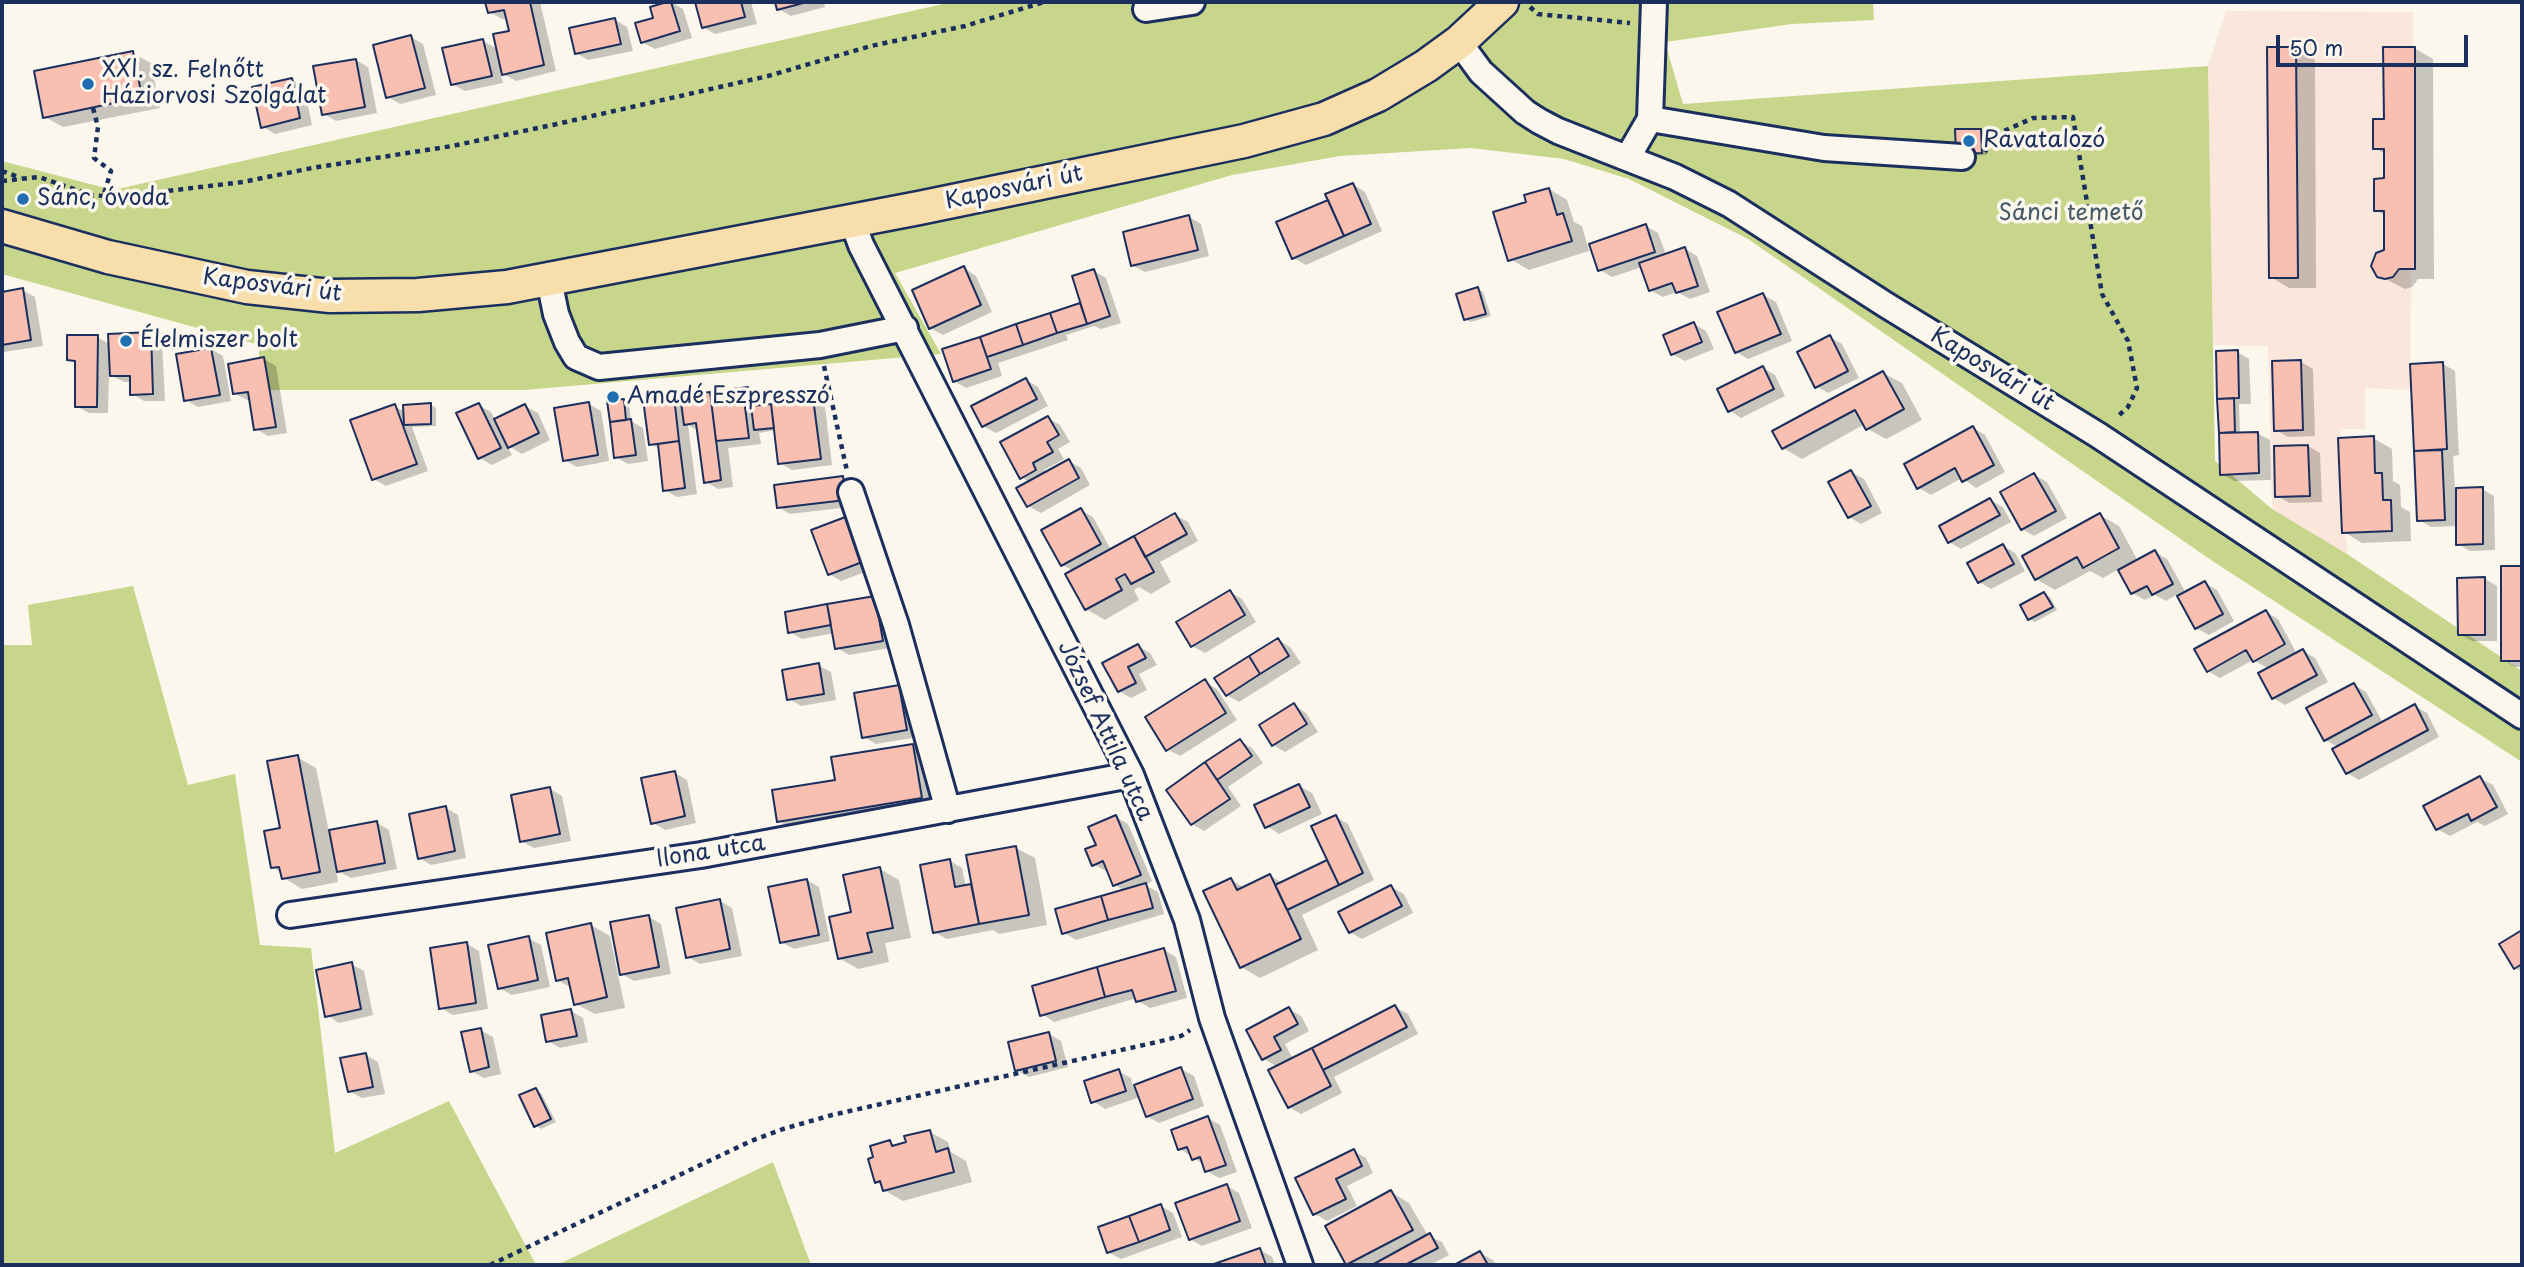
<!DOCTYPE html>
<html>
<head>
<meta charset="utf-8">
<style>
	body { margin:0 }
	#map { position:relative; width:2524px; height:1267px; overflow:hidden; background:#fbf7ec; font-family:"Playpen Sans",sans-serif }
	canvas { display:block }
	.frame { position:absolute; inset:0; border:4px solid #1b2f5e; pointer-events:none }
	.scale { position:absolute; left:2276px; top:35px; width:192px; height:32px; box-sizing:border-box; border:4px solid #1b2f5e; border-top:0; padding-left:9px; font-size:21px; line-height:24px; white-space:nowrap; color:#1b2f5e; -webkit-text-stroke:5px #fbf7ec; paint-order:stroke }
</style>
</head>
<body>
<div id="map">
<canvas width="2524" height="1267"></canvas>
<div class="frame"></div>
<div class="scale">50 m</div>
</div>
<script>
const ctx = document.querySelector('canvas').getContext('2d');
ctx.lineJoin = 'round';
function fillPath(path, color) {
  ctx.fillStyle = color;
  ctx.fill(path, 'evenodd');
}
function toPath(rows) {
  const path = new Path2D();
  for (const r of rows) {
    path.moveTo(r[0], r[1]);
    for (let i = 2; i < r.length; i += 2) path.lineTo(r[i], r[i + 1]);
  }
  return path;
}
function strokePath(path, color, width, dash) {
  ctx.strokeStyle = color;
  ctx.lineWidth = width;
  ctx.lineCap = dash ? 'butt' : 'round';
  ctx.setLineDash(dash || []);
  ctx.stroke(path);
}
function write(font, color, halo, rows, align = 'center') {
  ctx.font = font + ' "Playpen Sans",sans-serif';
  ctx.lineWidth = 7;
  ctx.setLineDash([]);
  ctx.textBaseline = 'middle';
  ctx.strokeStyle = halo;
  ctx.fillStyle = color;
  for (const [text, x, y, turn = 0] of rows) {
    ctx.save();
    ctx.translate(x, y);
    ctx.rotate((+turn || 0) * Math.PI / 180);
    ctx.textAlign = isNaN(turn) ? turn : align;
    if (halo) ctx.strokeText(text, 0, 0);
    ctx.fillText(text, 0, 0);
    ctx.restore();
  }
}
const built = toPath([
	[2226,11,2413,12,2410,390,2365,388,2365,429,2340,429,2347,554,2272,509,2268,346,2213,345,2208,66]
]);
const green = toPath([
	[952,2,1873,2,1874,20,1792,24,1665,42,1683,104,2208,66,2215,461,2272,509,2347,554,2522,671,2522,762,2211,560,1748,239,1629,179,1564,159,1471,148,1340,156,1232,175,895,273,941,354,524,390,259,390,259,345,2,274,2,161,113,190],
	[133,586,188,785,235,774,260,945,311,948,335,1153,449,1101,536,1265,2,1265,2,645,32,645,28,605],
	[773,1162,811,1265,557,1265]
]);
const shadow = toPath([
	[487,2,540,2,556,71,516,81,500,72,503,83,465,91,452,84,483,41,499,50,511,33,508,18,502,19,490,12],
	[671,2,683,9,692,38,655,49,642,42,655,19],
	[697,2,751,2,757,24,715,34,703,27],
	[776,2,824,2,825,7,791,16,779,9],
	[615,20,627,27,633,51,588,60,576,53],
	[411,37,423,44,436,95,400,104,388,97],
	[2414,48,2433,59,2434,279,2418,279,2412,287,2405,289,2378,275,2386,251,2386,216,2376,210,2386,180,2385,154,2375,148],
	[2296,49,2315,60,2316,288,2289,288,2271,277],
	[132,53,151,63,160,108,63,127,45,117],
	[356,60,368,67,377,113,336,121,324,114],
	[291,80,304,87,312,125,275,134,262,126],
	[1981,130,1986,134,1987,155,1963,156],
	[1352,184,1365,192,1382,231,1306,265,1294,258,1330,200],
	[1549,189,1567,200,1574,222,1582,226,1589,251,1529,270,1510,259,1529,203],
	[1189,217,1201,224,1209,256,1145,272,1132,265],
	[1646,226,1658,233,1666,255,1684,248,1697,256,1710,292,1690,299,1677,292,1663,297,1650,290,1642,267,1612,277,1600,270],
	[964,268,976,276,992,312,943,335,930,328],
	[1094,271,1106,278,1121,323,1101,329,1094,326,1066,335,1068,340,998,363,1002,376,966,388,954,381,944,350,1080,305,1084,307],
	[1478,289,1483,292,1491,316,1471,322,1465,319],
	[22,290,35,297,43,346,4,352,2,351,2,294],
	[1763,295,1776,302,1792,341,1748,359,1736,352],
	[1694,324,1706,331,1714,349,1685,361,1672,354],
	[150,334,162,341,165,401,144,401,132,394,132,382,124,382,109,374,108,413,89,413,76,406,77,364,69,359,97,337,111,345],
	[1830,337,1842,344,1859,378,1828,393,1816,386],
	[211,349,223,356,231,401,198,407,186,400],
	[2237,352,2249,359,2251,404,2239,404,2240,434,2257,433,2270,440,2271,480,2234,481,2222,474,2218,353],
	[264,359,276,366,287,433,268,436,256,429,251,400,247,400,234,393],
	[2301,362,2313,369,2315,436,2288,437,2276,430],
	[2443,364,2455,371,2459,455,2453,456,2455,489,2482,489,2494,496,2495,550,2470,551,2458,544,2458,526,2431,527,2419,520,2412,365],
	[1763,368,1775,375,1785,396,1741,418,1729,410],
	[1883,373,1902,383,1922,420,1886,439,1868,429,1865,424,1802,459,1783,448],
	[1026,380,1038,387,1048,406,996,433,983,426],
	[748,388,760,396,762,407,813,400,825,407,832,465,792,470,780,463,776,430,759,433,761,444,728,448,733,487,718,489,706,482,698,431,688,425,697,494,677,497,665,490,660,449,651,444,673,397,683,403],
	[623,401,629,404,631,421,643,428,648,461,628,464,616,457],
	[589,404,601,411,609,461,577,467,564,460],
	[431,405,436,408,436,426,412,427,428,471,386,486,374,479,394,406,405,412],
	[479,405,491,412,495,420,525,406,538,413,550,440,522,454,507,445,512,455,492,465,480,458],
	[1048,418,1060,425,1070,442,1058,449,1064,459,1044,470,1046,473,1069,461,1081,468,1090,485,1041,513,1028,506,1030,482,1021,477],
	[1973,428,1985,435,2005,472,1976,488,1962,478,1931,495,1919,488],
	[2373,438,2392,449,2393,481,2400,485,2401,507,2410,512,2411,541,2362,543,2344,532],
	[2308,446,2320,453,2322,502,2289,503,2277,495],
	[1851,472,1864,479,1882,513,1861,524,1849,517],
	[2034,475,2047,482,2067,518,2034,536,2022,529],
	[843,478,855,485,858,506,790,514,778,507],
	[1990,500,2003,507,2011,522,1961,549,1949,542],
	[1081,510,1093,517,1111,550,1175,515,1188,522,1198,541,1160,562,1171,582,1151,594,1139,587,1134,590,1139,600,1105,620,1086,609,1074,571,1062,565],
	[2100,515,2119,526,2138,561,2155,552,2167,559,2186,593,2205,583,2217,590,2234,621,2209,635,2196,628,2178,594,2166,601,2155,595,2145,600,2132,593,2119,569,2103,578,2090,571,2055,590,2036,579],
	[860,525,876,568,841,581,829,574],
	[2003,546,2015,553,2025,571,1991,589,1979,582],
	[2521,568,2522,667,2515,667,2503,660],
	[2485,579,2497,586,2497,641,2472,641,2459,634],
	[1230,592,1242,599,1256,622,1205,653,1192,646],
	[2044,594,2050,597,2057,610,2035,622,2029,619],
	[875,598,895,647,849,655,837,648,834,633,802,639,790,632],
	[2266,612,2278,619,2297,654,2303,651,2315,658,2328,682,2285,705,2273,698,2269,669,2253,660,2220,678,2208,671],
	[1278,640,1290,647,1301,663,1239,702,1227,695],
	[1138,646,1150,653,1157,665,1139,674,1147,690,1131,698,1119,691,1104,664],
	[818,665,831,672,836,700,801,706,789,699],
	[1205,682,1217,689,1237,720,1180,756,1167,749],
	[2354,685,2366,692,2383,723,2415,706,2427,713,2439,737,2359,780,2347,773,2339,747,2325,740],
	[898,687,910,694,918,737,876,744,864,737],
	[1294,705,1306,713,1318,732,1285,752,1273,745],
	[1240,741,1252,748,1263,763,1228,787,1241,806,1204,831,1192,824,1169,790],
	[913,746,932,757,940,808,798,832,779,821,837,782],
	[297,757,316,768,329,832,377,823,389,830,397,869,351,878,336,870,338,882,302,889,284,878,282,873,273,867],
	[675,773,687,780,696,823,665,830,652,822],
	[2480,778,2493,785,2508,814,2485,826,2477,822,2450,836,2437,829],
	[1299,786,1312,793,1322,814,1279,834,1267,826],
	[550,789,562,796,571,841,534,848,521,841],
	[446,808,458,815,466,858,431,865,419,858],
	[1116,817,1128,824,1152,881,1145,885,1158,892,1164,914,1076,940,1063,932,1125,891,1115,885,1109,870,1106,871,1093,864,1098,846],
	[1336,817,1348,824,1374,880,1302,915,1318,950,1260,978,1241,967,1231,880,1245,888,1270,876,1283,883,1330,861],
	[1016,848,1035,858,1047,925,999,934,993,930,947,939,934,932,950,861,962,868,966,887,974,887],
	[880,869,899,880,911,938,885,943,889,962,858,969,839,958,854,913],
	[807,880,819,887,830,941,794,949,781,942],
	[1391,887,1404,894,1413,913,1362,939,1350,932],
	[720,901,732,908,742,956,700,964,688,957],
	[649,917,661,924,671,974,634,981,622,974],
	[591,925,610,936,625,1008,595,1014,576,1004,572,988,557,980],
	[2522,932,2522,972,2515,968,2502,945],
	[528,938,541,945,550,987,512,995,499,988],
	[467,944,479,951,488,1009,453,1015,441,1008],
	[1164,950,1176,957,1187,998,1150,1008,1138,1001,1137,998,1054,1022,1042,1014],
	[351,964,364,971,373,1015,339,1023,327,1015],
	[1395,1007,1408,1014,1418,1034,1334,1077,1342,1093,1301,1114,1289,1107,1278,1067,1264,1059,1248,1031,1289,1009,1301,1016,1309,1031,1285,1044,1293,1059],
	[571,1011,583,1018,588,1042,560,1048,548,1041],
	[480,1030,493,1037,501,1074,484,1078,471,1071],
	[1049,1034,1061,1041,1068,1067,1029,1077,1016,1070],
	[366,1055,378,1062,385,1094,362,1098,349,1091],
	[1181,1069,1194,1076,1204,1106,1159,1123,1147,1116,1140,1097,1105,1109,1093,1101,1118,1071,1131,1078,1133,1087],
	[536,1090,541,1093,556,1122,541,1129,536,1125],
	[1208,1118,1220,1125,1237,1172,1219,1178,1207,1171,1203,1164,1180,1149],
	[930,1132,948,1142,951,1152,966,1161,972,1182,903,1201,884,1190,883,1186,876,1182,876,1158,890,1142,897,1146],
	[1354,1151,1366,1158,1373,1173,1347,1186,1357,1206,1327,1221,1315,1214,1298,1179],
	[1227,1186,1239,1193,1252,1228,1202,1246,1190,1239],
	[1391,1192,1409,1203,1428,1236,1442,1242,1449,1255,1430,1265,1348,1265,1327,1227],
	[1161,1206,1173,1213,1182,1237,1121,1259,1108,1252],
	[1260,1250,1272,1257,1275,1265,1216,1265],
	[1480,1253,1493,1260,1496,1265,1458,1265]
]);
const building = toPath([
	[485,2,530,2,544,65,502,75,493,34,509,31,504,10,488,13,485,2],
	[667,2,671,2,680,31,641,43,635,23,653,18,650,7,667,2],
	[695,2,741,2,745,17,702,28,695,2],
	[775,2,807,2,777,10,775,2],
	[615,18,621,44,575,54,569,28,615,18],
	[411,35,425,88,386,98,373,45,411,35],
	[483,39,492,76,451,85,442,48,483,39],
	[2267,47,2296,47,2298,278,2269,278,2267,47],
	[2383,47,2415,47,2415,269,2399,269,2393,277,2385,279,2377,277,2371,266,2376,253,2384,250,2384,211,2374,211,2374,179,2384,178,2384,149,2373,149,2373,119,2384,119,2383,47],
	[133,51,142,97,43,118,34,71,133,51],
	[356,59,365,107,322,115,313,66,356,59],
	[292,78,300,118,261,128,252,87,292,78],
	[1955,129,1981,129,1982,153,1956,154,1955,129],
	[1353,183,1371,224,1344,236,1325,194,1353,183],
	[1549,188,1557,215,1563,213,1572,241,1508,261,1493,212,1526,202,1524,195,1549,188],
	[1328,200,1344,236,1292,259,1276,222,1328,200],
	[1189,215,1198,250,1131,266,1123,232,1189,215],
	[1646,224,1655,252,1598,271,1589,244,1646,224],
	[1685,247,1698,286,1676,293,1672,283,1649,291,1639,263,1685,247],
	[964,266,981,305,929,329,912,290,964,266],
	[1094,269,1110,316,1087,324,1072,276,1094,269],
	[1478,287,1486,314,1464,320,1456,294,1478,287],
	[23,288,31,340,2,345,2,292,23,288],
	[1763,293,1781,334,1735,353,1717,312,1763,293],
	[1080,303,1087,324,1057,333,1050,313,1080,303],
	[1050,313,1057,333,1023,345,1016,324,1050,313],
	[1694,322,1702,342,1671,355,1663,335,1694,322],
	[1016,324,1023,345,987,357,980,337,1016,324],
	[151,332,153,394,130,395,130,376,110,376,108,334,151,332],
	[67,335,98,335,97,407,75,407,75,361,67,360,67,335],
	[1830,335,1848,371,1815,388,1797,352,1830,335],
	[980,337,991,369,953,382,942,349,980,337],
	[211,348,220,395,184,401,176,354,211,348],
	[2238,350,2239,398,2217,399,2216,351,2238,350],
	[264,357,276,427,254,430,248,392,233,394,228,364,264,357],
	[2301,360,2303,430,2274,431,2272,361,2301,360],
	[2443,362,2447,449,2414,451,2410,364,2443,362],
	[1763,366,1774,389,1728,412,1717,389,1763,366],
	[1883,371,1904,409,1866,430,1855,410,1782,449,1772,431,1883,371],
	[1026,378,1037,399,982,427,971,406,1026,378],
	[748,387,751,406,745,407,749,438,716,441,710,392,748,387],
	[710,392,721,480,704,483,696,423,684,425,680,395,710,392],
	[674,396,679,441,649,445,643,399,674,396],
	[813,398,821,459,778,464,771,404,813,398],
	[2234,398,2235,432,2219,433,2217,399,2234,398],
	[624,399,626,420,610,422,607,401,624,399],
	[589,402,598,455,563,461,554,408,589,402],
	[431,403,431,424,404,425,403,405,431,403],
	[479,403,501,448,478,459,456,413,479,403],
	[395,404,417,464,372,480,350,420,395,404],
	[525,404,539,433,508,448,494,419,525,404],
	[771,404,774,428,754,430,751,406,771,404],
	[1048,416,1059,435,1047,442,1053,452,1033,463,1036,470,1020,479,1000,442,1048,416],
	[631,419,636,455,614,458,610,422,631,419],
	[1973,426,1994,465,1962,482,1955,468,1917,489,1904,464,1973,426],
	[2258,432,2259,473,2220,475,2219,433,2258,432],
	[2374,436,2375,473,2382,473,2383,500,2391,500,2392,531,2342,533,2338,438,2374,436],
	[679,441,685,488,663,491,658,444,679,441],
	[2308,445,2310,496,2275,497,2274,446,2308,445],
	[2442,450,2445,520,2417,521,2414,451,2442,450],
	[1069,459,1079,478,1027,507,1016,488,1069,459],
	[1851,470,1871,506,1848,518,1828,482,1851,470],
	[2034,473,2056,511,2021,530,2000,492,2034,473],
	[843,476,846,500,777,508,774,485,843,476],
	[2483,487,2483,544,2456,545,2456,488,2483,487],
	[1990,498,2000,515,1948,543,1939,526,1990,498],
	[1081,508,1101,544,1061,566,1041,530,1081,508],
	[1175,513,1187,534,1145,557,1134,536,1175,513],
	[2100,513,2119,548,2083,568,2077,557,2035,580,2022,556,2100,513],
	[848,516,865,561,828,575,811,530,848,516],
	[1134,536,1154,572,1131,584,1125,574,1116,579,1122,590,1085,610,1065,574,1134,536],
	[2003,544,2014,564,1978,583,1967,563,2003,544],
	[2155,550,2173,584,2152,595,2147,586,2131,594,2118,570,2155,550],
	[2501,566,2522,566,2522,661,2501,661,2501,566],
	[2485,577,2485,635,2458,635,2457,578,2485,577],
	[2205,581,2223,614,2195,629,2177,596,2205,581],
	[1230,590,1245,615,1191,647,1176,622,1230,590],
	[2044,592,2053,607,2028,620,2020,605,2044,592],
	[875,596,883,641,835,649,827,604,875,596],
	[827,604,831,625,788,633,785,612,827,604],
	[2266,610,2285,644,2253,662,2246,650,2207,672,2194,649,2266,610],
	[1278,638,1289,656,1260,674,1249,656,1278,638],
	[1138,644,1146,658,1128,667,1136,683,1118,692,1102,663,1138,644],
	[2303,649,2317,675,2272,699,2258,673,2303,649],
	[1249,656,1260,674,1226,696,1214,678,1249,656],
	[819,663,824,694,787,700,782,670,819,663],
	[1205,679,1226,713,1166,751,1145,717,1205,679],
	[2354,683,2372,715,2324,741,2306,708,2354,683],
	[899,685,907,730,862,738,854,693,899,685],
	[1294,703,1307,724,1272,746,1259,725,1294,703],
	[2415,704,2428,730,2346,774,2332,749,2415,704],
	[1240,739,1252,756,1217,780,1205,762,1240,739],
	[913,744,922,798,777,822,772,790,835,780,831,757,913,744],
	[298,755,320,872,282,879,279,867,271,868,264,831,280,828,267,761,298,755],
	[1205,762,1230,799,1191,825,1166,790,1205,762],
	[675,771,685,816,651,824,641,778,675,771],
	[2480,776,2497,807,2471,821,2468,814,2436,830,2423,806,2480,776],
	[1299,784,1310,807,1265,828,1254,805,1299,784],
	[550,787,560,834,520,842,511,795,550,787],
	[446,806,455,851,418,859,409,814,446,806],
	[1116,815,1141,875,1113,886,1103,861,1092,866,1085,849,1096,845,1088,827,1116,815],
	[1336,815,1363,873,1339,885,1311,826,1336,815],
	[377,821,385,863,337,872,329,830,377,821],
	[1016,846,1029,915,979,924,966,855,1016,846],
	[950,859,955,887,971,884,979,924,933,933,920,865,950,859],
	[1327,860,1339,885,1287,910,1275,885,1327,860],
	[880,867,893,928,867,933,872,952,838,959,829,917,851,912,843,875,880,867],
	[1270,874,1301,939,1240,968,1203,891,1231,878,1237,890,1270,874],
	[807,879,819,935,780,943,768,887,807,879],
	[1146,883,1153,908,1108,920,1101,896,1146,883],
	[1391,885,1402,906,1349,933,1338,912,1391,885],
	[1101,896,1108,920,1062,934,1055,909,1101,896],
	[720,899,730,949,686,958,676,908,720,899],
	[649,915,659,967,620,975,610,922,649,915],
	[591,923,607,997,574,1005,568,978,556,981,546,933,591,923],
	[2522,930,2522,964,2514,969,2499,944,2522,930],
	[529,936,538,980,498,989,488,945,529,936],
	[467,942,476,1003,439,1009,430,948,467,942],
	[1164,948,1176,991,1136,1002,1132,990,1105,997,1097,967,1164,948],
	[352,962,361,1009,325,1017,316,970,352,962],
	[1097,967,1105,997,1040,1016,1032,986,1097,967],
	[1395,1005,1407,1027,1323,1070,1312,1048,1395,1005],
	[1289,1007,1298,1024,1274,1037,1281,1050,1262,1060,1246,1030,1289,1007],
	[571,1009,577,1036,546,1042,541,1015,571,1009],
	[481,1028,489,1067,470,1072,461,1032,481,1028],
	[1049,1032,1056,1061,1015,1071,1008,1042,1049,1032],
	[1312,1048,1331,1086,1288,1108,1268,1070,1312,1048],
	[366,1053,373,1087,348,1092,340,1058,366,1053],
	[1181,1067,1193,1099,1146,1117,1134,1085,1181,1067],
	[1119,1069,1126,1091,1091,1103,1084,1081,1119,1069],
	[536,1088,551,1119,534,1127,519,1095,536,1088],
	[1208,1116,1226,1165,1205,1172,1200,1157,1192,1160,1187,1147,1178,1150,1171,1130,1208,1116],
	[930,1130,936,1152,948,1148,954,1172,883,1191,880,1181,875,1183,868,1159,873,1157,870,1146,890,1140,892,1146,906,1142,904,1136,930,1130],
	[1354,1149,1362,1166,1336,1179,1346,1199,1313,1215,1295,1178,1354,1149],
	[1227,1184,1240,1221,1189,1240,1175,1203,1227,1184],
	[1391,1190,1413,1230,1346,1265,1325,1226,1391,1190],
	[1161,1204,1170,1230,1139,1242,1129,1216,1161,1204],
	[1129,1216,1139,1242,1107,1253,1098,1227,1129,1216],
	[1430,1233,1438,1248,1405,1265,1372,1265,1430,1233],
	[1260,1248,1266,1265,1211,1265,1260,1248],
	[1480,1251,1488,1265,1454,1265,1480,1251]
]);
const path = toPath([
	[1530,7,1538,14,1630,23],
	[93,108,98,127,94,158,111,171,103,197],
	[1985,152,1995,135,2033,118,2073,117,2102,294,2128,341,2137,388,2128,407,2117,417],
	[2,171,21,178],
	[2,181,39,177,91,195,116,197,243,182,312,168,452,146,557,124,768,76,871,46,965,26,1044,2],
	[824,366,847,471],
	[490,1265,751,1141,783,1129,832,1115,1157,1042,1181,1036,1190,1030]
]);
const minor = toPath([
	[1146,9,1192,2],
	[1459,42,1481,72,1525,112,1539,121,1558,131,1675,177,1729,204,1886,305,2098,435,2522,716],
	[1650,119,1824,148,1962,157],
	[1628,157,1650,119,1654,2],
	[852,220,861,245,1131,775,1187,920,1212,1018,1300,1265],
	[549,280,556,314,567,342,576,357,599,367,820,345,905,328],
	[851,492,896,625,948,810],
	[290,915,701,855,1131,775]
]);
const major = toPath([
	[2,226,108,257,247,287,330,296,418,295,507,287,919,208,1244,141,1324,119,1378,95,1426,66,1459,42,1502,2]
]);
const markers = [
	[88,84,7,"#1f6fb2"],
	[1969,141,7,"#1f6fb2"],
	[23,199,7,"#1f6fb2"],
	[126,341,7,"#1f6fb2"],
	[613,397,7,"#1f6fb2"]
];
const poiNames = [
	["XXI. sz. Felnőtt",102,71],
	["Háziorvosi Szolgálat",102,97],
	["Ravatalozó",1983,141],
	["Sánc, óvoda",37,199],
	["Élelmiszer bolt",140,341],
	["Amadé Eszpresszó",627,397]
];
const streetNames = [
	["Kaposvári út",1014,188,-12],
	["Kaposvári út",272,286,7],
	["Kaposvári út",1992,370,31],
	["József Attila utca",1105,731,65],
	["Ilona utca",711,852,-9]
];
const parkNames = [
	["Sánci temető",2071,214]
];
fillPath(built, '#fae6da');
fillPath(green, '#c7d68a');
fillPath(shadow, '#0003');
fillPath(building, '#f9bfb1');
strokePath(building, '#1b2f5e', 2);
strokePath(minor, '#1b2f5e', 30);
strokePath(major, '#1b2f5e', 37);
strokePath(path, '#1b2f5e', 4.5, [5, 5]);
strokePath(minor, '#fbf7ec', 24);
strokePath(major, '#f8deab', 32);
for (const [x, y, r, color] of markers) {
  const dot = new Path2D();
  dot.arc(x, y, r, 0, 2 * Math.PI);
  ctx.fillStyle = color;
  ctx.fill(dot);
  strokePath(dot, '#fbf7ec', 2.5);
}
write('23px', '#1b2f5e', '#fbf7ec', poiNames, 'left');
write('23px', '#1b2f5e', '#fbf7ec', streetNames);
write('23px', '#465969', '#fbf7ec', parkNames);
</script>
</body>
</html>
